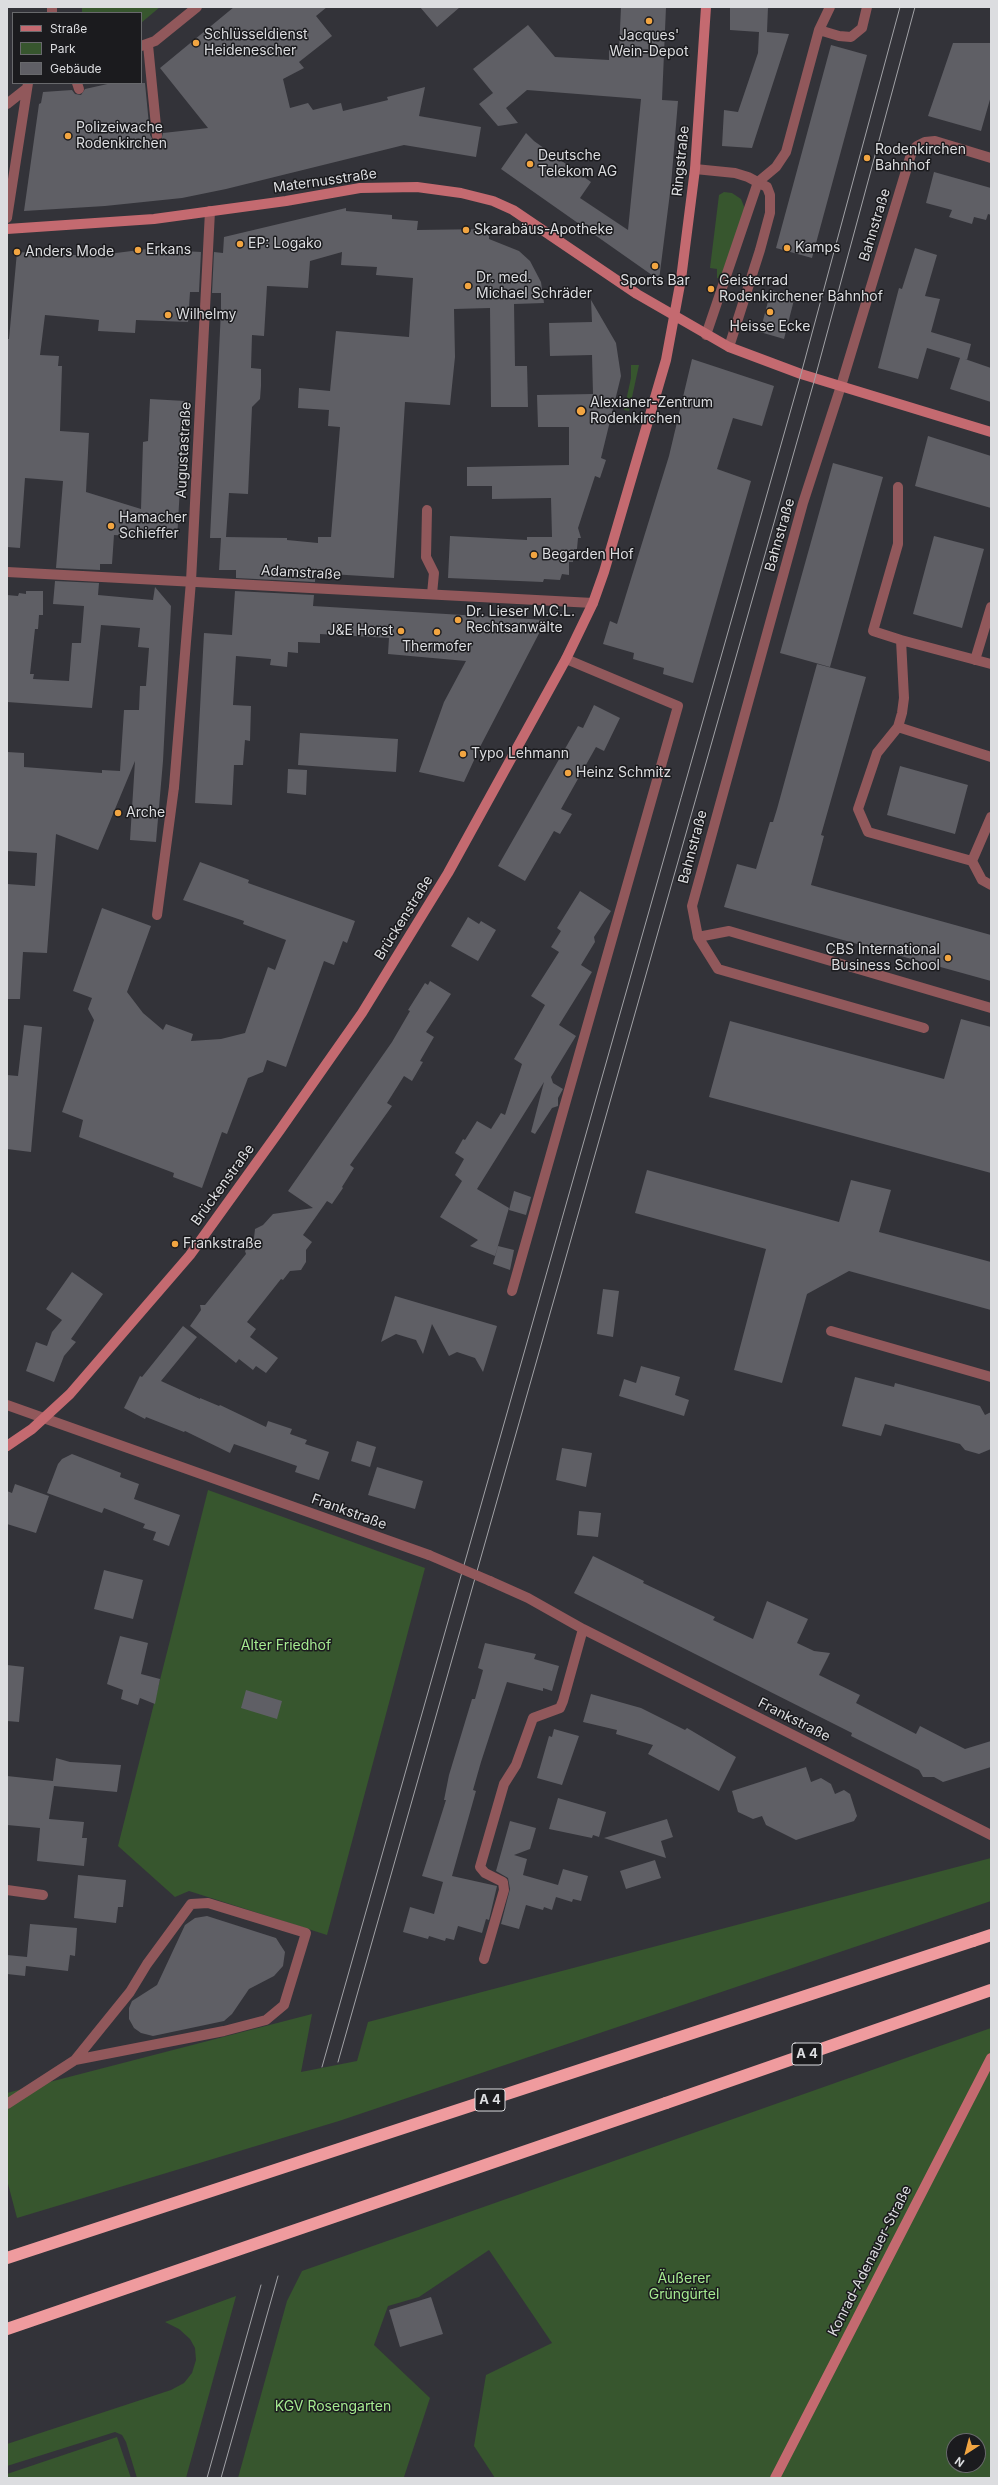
<!DOCTYPE html>
<html>
<head>
<meta charset="utf-8">
<style>
	body { margin:0 }
	#map { position:relative; width:998px; height:2485px; overflow:hidden; background:#333339; font-family:Inter,sans-serif }
	canvas { display:block }
	.frame { position:absolute; inset:0; border:8px solid #dcdde0; pointer-events:none }
	.legend { position:absolute; left:12px; top:12px; width:130px; height:72px; box-sizing:border-box; background:#1b1b1e; border:1px solid #68696c; margin:0; padding:5px 7px; list-style:none; font-size:12px; color:#dcdde0 }
	.legend li { display:flex; align-items:center; gap:8px; height:20px }
	.legend b { width:20px; border:1px solid #68696c }
	.north { position:absolute; left:946px; top:2433px; width:40px; height:40px; box-sizing:border-box; background:#1b1b1e; border:1px solid #68696c; border-radius:50%; rotate:216deg; font-size:11px; font-weight:700; line-height:16px; text-align:center; color:#dcdde0 }
	.north::after { content:''; display:block; margin:auto; width:14px; height:18px; background:#f2a541; clip-path:polygon(50% 0,100% 100%,50% 72%,0 100%) }
</style>
</head>
<body>
<div id="map">
<canvas width="998" height="2485"></canvas>
<div class="frame"></div>
<ul class="legend">
<li><b style="height:5px;background:#c46a70"></b>Straße</li>
<li><b style="height:11px;background:#37562e"></b>Park</li>
<li><b style="height:11px;background:#5f5f65"></b>Gebäude</li>
</ul>
<div class="north">N</div>
</div>
<script>
const ctx = document.querySelector('canvas').getContext('2d');
ctx.lineJoin = 'round';
function fillPath(path, color) {
  ctx.fillStyle = color;
  ctx.fill(path, 'evenodd');
}
function toPath(rows) {
  const path = new Path2D();
  for (const r of rows) {
    path.moveTo(r[0], r[1]);
    for (let i = 2; i < r.length; i += 2) path.lineTo(r[i], r[i + 1]);
  }
  return path;
}
function strokePath(path, color, width, dash) {
  ctx.strokeStyle = color;
  ctx.lineWidth = width;
  ctx.lineCap = dash ? 'butt' : 'round';
  ctx.setLineDash(dash || []);
  ctx.stroke(path);
}
function write(font, color, halo, rows, align = 'center') {
  ctx.font = font + ' Inter,sans-serif';
  ctx.lineWidth = 3;
  ctx.setLineDash([]);
  ctx.textBaseline = 'middle';
  ctx.strokeStyle = halo;
  ctx.fillStyle = color;
  for (const [text, x, y, turn = 0] of rows) {
    ctx.save();
    ctx.translate(x, y);
    ctx.rotate((+turn || 0) * Math.PI / 180);
    ctx.textAlign = isNaN(turn) ? turn : align;
    if (halo) ctx.strokeText(text, 0, 0);
    ctx.fillText(text, 0, 0);
    ctx.restore();
  }
}
const green = toPath([
	[82,7,160,7,141,23,141,13,82,13],
	[724,192,732,193,741,199,745,209,721,279,717,278,717,269,710,268,719,195],
	[631,365,639,365,629,411,624,410,631,378],
	[208,1490,425,1568,327,1935,189,1891,175,1897,118,1846],
	[991,1858,991,1901,339,2121,17,2218,7,2180,7,2093,312,2014,301,2072,357,2061,368,2022],
	[991,2028,991,2478,495,2478,474,2446,486,2375,552,2343,489,2250,419,2297,388,2306,374,2345,430,2398,404,2477,408,2478,238,2478,287,2301,302,2271],
	[954,2441,978,2441,978,2465,954,2465],
	[236,2296,186,2478,137,2478,126,2442,122,2435,115,2432,7,2466,7,2444,171,2390,184,2383,192,2373,196,2360,195,2348,190,2339,179,2329,165,2322],
	[117,2437,131,2478,7,2478,7,2474]
]);
const building = toPath([
	[234,7,327,7,316,16,332,36,299,62,304,68,283,79,290,108,308,103,313,110,341,103,343,111,388,100,387,97,425,87,419,116,481,127,476,157,404,145,226,189,182,198,105,206,24,211,39,104,41,103,43,92,72,90,75,94,81,95,85,89,112,83,145,83,150,135,154,142,161,141,163,133,208,128,160,68],
	[420,7,460,7,437,27],
	[621,7,666,7,662,100,678,101,671,185,659,280,501,169,526,133,534,141,591,182,580,198,628,230,641,99,527,90,506,108,518,123,498,126,479,104,493,93,473,69,528,25,555,57,609,60,609,50,619,51],
	[730,7,768,7,767,32,789,34,752,148,722,146,724,110,738,112,758,53,759,32,730,30],
	[953,43,991,43,991,96,981,131,928,116],
	[831,45,867,55,812,258,776,248],
	[934,172,991,188,991,215,988,214,986,220,974,217,972,224,949,217,952,210,926,203],
	[346,208,346,211,392,215,392,219,418,221,417,230,489,229,489,239,519,251,530,261,541,282,544,303,514,304,515,366,527,366,528,407,491,407,490,308,454,309,455,357,450,405,405,402,394,578,315,573,315,582,236,578,236,570,219,570,221,538,210,538,221,310,221,293,212,293,214,252,223,253,224,237],
	[342,252,341,265,377,267,376,275,413,278,409,337,336,331,330,391,299,388,298,408,329,410,328,426,340,427,331,537,318,537,318,543,287,540,287,538,226,537,229,493,248,494,252,407,260,399,261,386,261,369,251,368,252,335,264,336,267,286,308,288,310,261],
	[915,248,937,255,925,296,940,299,931,332,971,344,967,360,965,359,991,368,991,402,950,389,960,358,927,348,918,379,878,368,899,288,902,289],
	[147,249,201,252,199,292,190,292,188,322,136,320,135,333,98,331,99,320,45,315,40,355,59,356,58,366,62,366,60,431,89,433,86,492,141,509,143,442,148,441,150,399,185,401,177,539,114,535,112,564,100,564,100,570,56,568,63,481,25,478,20,548,7,547,7,339,9,339,17,252,93,256],
	[771,290,795,296,784,339,760,332],
	[591,300,616,343,621,376,601,458,606,460,600,478,595,476,578,528,581,538,578,538,577,549,574,549,573,562,569,562,569,575,562,574,560,580,544,579,543,582,448,578,450,536,527,540,527,537,552,537,551,498,492,499,492,486,467,486,467,467,569,465,569,427,538,427,537,395,593,394,592,355,550,356,549,323,592,322],
	[692,359,774,386,762,426,733,418,717,469,751,481,693,683,663,674,664,668,633,659,634,653,603,644,610,621,617,624,669,456],
	[928,436,991,456,991,508,915,486],
	[833,463,883,477,830,667,780,653],
	[934,536,984,549,962,628,913,614],
	[55,581,99,583,98,595,153,600,155,587,171,606,163,761,156,842,130,840,135,761,98,850,56,834,47,953,23,952,20,999,7,999,7,884,35,886,37,853,7,851,7,752,24,753,24,767,102,773,102,770,120,771,124,710,139,710,140,686,146,686,149,648,138,647,140,628,101,625,92,708,7,702,7,595,18,596,19,593,26,594,26,591,43,591,43,615,39,615,38,629,35,629,30,674,34,674,33,679,69,681,72,643,81,643,84,606,53,604],
	[235,591,314,595,313,606,546,620,481,745,464,782,419,772,444,702,466,661,388,654,389,638,320,634,320,643,298,642,298,653,288,652,287,667,270,665,271,659,236,656,233,705,251,706,250,741,245,740,243,765,234,765,232,805,195,803,204,633,232,635],
	[817,664,866,677,821,835,824,836,811,885,991,935,991,981,724,907,737,864,756,869,770,822,773,822,777,809],
	[594,705,620,718,604,751,596,747,561,809,572,814,560,834,554,831,525,881,498,866,578,726,583,728],
	[300,733,398,739,396,772,298,765],
	[900,766,968,785,955,834,887,815],
	[288,769,307,770,306,795,287,793],
	[200,862,249,880,248,883,355,921,347,943,343,941,334,965,324,961,286,1067,267,1060,263,1072,248,1078,227,1134,222,1132,202,1188,173,1177,174,1173,79,1137,83,1120,62,1112,94,1020,88,1009,92,998,73,991,102,908,151,926,127,992,143,1013,163,1030,166,1024,193,1034,191,1041,221,1039,245,1033,268,967,275,970,286,940,243,924,244,921,183,900],
	[580,891,611,911,594,937,595,942,581,965,592,972,559,1025,576,1036,551,1077,553,1083,563,1089,558,1098,558,1106,552,1108,535,1134,531,1132,544,1082,477,1189,509,1208,495,1256,470,1246,478,1240,440,1217,462,1181,455,1175,464,1159,455,1153,463,1139,465,1140,477,1121,491,1129,501,1113,505,1115,522,1064,514,1059,545,1005,531,996,559,952,551,947,561,931,557,928],
	[468,917,479,924,481,921,496,930,478,961,451,946],
	[430,981,451,994,426,1032,434,1037,420,1061,423,1062,412,1081,404,1076,387,1103,392,1106,350,1165,354,1168,342,1187,343,1188,332,1204,327,1201,303,1235,312,1242,306,1250,306,1262,301,1270,290,1271,283,1280,281,1279,247,1322,256,1329,250,1337,278,1358,266,1373,256,1366,253,1370,239,1359,236,1363,190,1326,201,1310,200,1305,205,1305,246,1254,245,1251,254,1238,255,1229,263,1225,273,1214,313,1208,288,1191,392,1042,410,1011,408,1010,425,983,428,985],
	[961,1019,991,1027,991,1173,709,1097,730,1021,944,1079],
	[24,1025,42,1027,31,1152,7,1149,7,1075,18,1076],
	[647,1170,839,1222,851,1180,891,1190,879,1232,991,1262,991,1310,849,1271,807,1294,782,1383,734,1370,766,1249,635,1213],
	[514,1191,531,1197,526,1215,509,1210],
	[498,1246,514,1250,510,1270,493,1264],
	[72,1272,103,1294,71,1339,76,1342,64,1356,54,1382,26,1371,36,1342,47,1346,52,1332,62,1320,46,1309],
	[603,1289,619,1291,613,1337,597,1334],
	[395,1296,497,1326,483,1372,475,1358,457,1352,449,1356,432,1324,423,1354,416,1340,396,1334,381,1342],
	[183,1326,197,1337,161,1381,200,1399,200,1398,219,1406,220,1405,266,1427,268,1421,292,1429,290,1434,307,1440,305,1444,329,1452,319,1480,295,1472,297,1466,234,1444,230,1453,185,1431,184,1432,146,1417,145,1419,124,1408,140,1376,142,1377],
	[641,1366,680,1377,675,1395,689,1400,684,1416,619,1396,624,1379,636,1383],
	[855,1377,894,1387,895,1383,980,1406,985,1415,991,1412,991,1449,979,1454,965,1450,960,1444,885,1424,881,1436,842,1426],
	[357,1441,376,1447,370,1467,351,1461],
	[562,1448,592,1453,586,1487,556,1480],
	[72,1454,121,1473,120,1477,139,1484,134,1499,180,1515,169,1546,153,1540,156,1532,143,1528,145,1524,104,1508,102,1513,47,1493,58,1464,62,1459],
	[377,1467,423,1481,415,1509,368,1495],
	[15,1484,49,1496,36,1533,7,1524,7,1491,12,1493],
	[579,1511,601,1513,598,1537,577,1535],
	[593,1556,644,1581,643,1583,715,1617,713,1620,753,1639,767,1601,808,1619,797,1643,814,1651,830,1653,819,1675,860,1695,856,1703,916,1734,920,1726,965,1749,991,1741,991,1767,943,1782,934,1777,923,1777,919,1770,851,1736,852,1733,574,1593],
	[104,1570,143,1580,133,1619,94,1609],
	[120,1636,148,1643,141,1674,160,1679,155,1704,140,1698,138,1705,121,1699,123,1690,107,1684],
	[485,1643,536,1654,534,1659,559,1666,552,1691,543,1688,543,1691,507,1682,481,1762,473,1790,476,1791,452,1876,497,1886,489,1920,486,1919,482,1933,458,1926,454,1940,446,1938,445,1941,429,1936,428,1939,403,1932,410,1907,434,1914,443,1882,422,1876,446,1800,444,1800,449,1775,472,1699,475,1699,483,1670,478,1668],
	[7,1665,24,1667,19,1722,7,1721],
	[246,1690,282,1701,277,1719,241,1708],
	[591,1694,641,1708,685,1730,687,1728,736,1757,719,1791,648,1754,653,1745,616,1734,617,1730,583,1722],
	[554,1729,579,1736,562,1785,537,1778,549,1736,552,1737],
	[56,1758,70,1762,121,1765,117,1792,54,1786,49,1819,84,1822,82,1838,87,1838,84,1866,37,1861,40,1828,7,1825,7,1776,53,1781],
	[806,1767,811,1782,821,1778,831,1784,835,1794,844,1790,850,1794,857,1816,854,1821,796,1840,766,1825,762,1816,753,1819,738,1812,732,1791],
	[558,1798,606,1812,599,1837,593,1835,592,1838,549,1829],
	[667,1819,673,1837,661,1841,666,1858,604,1838],
	[510,1821,536,1828,530,1849,514,1855,527,1859,523,1875,558,1885,563,1869,588,1876,581,1901,573,1899,572,1902,556,1897,552,1910,544,1907,543,1910,526,1905,519,1929,501,1924,510,1889,508,1878,496,1871],
	[655,1860,661,1878,626,1889,620,1871],
	[78,1875,126,1880,123,1907,118,1907,116,1923,74,1918],
	[207,1916,276,1938,285,1952,283,1966,274,1976,249,1989,232,2014,224,2021,153,2036,141,2033,134,2028,129,2019,129,2008,132,2001,157,1985,185,1925,195,1918],
	[30,1924,77,1928,75,1956,70,1955,68,1971,26,1966,25,1976,7,1974,7,1955,27,1957],
	[431,2297,443,2334,400,2347,389,2310]
]);
const lane = toPath([
	[819,30,839,36,851,37,862,28,867,7],
	[148,45,157,136],
	[77,83,79,89],
	[695,169,735,173,748,177,767,187,770,195,770,213,760,250,729,347],
	[706,335,758,182,776,167,786,152,819,30,830,7],
	[841,386,803,503,692,906,698,937,718,969,924,1028],
	[898,487,898,544,873,631,901,640],
	[427,510,426,557,434,573,432,594],
	[975,660,991,607],
	[991,664,901,640,904,698,902,713,898,727,877,753,858,809,868,832,972,861,982,880,991,885],
	[898,727,991,757],
	[972,861,991,817],
	[157,915,174,787],
	[698,937,729,931,991,1008],
	[512,1291,678,706,566,659],
	[831,1331,991,1377],
	[7,2104,75,2060,130,1992,147,1964,191,1904,208,1903,306,1933,284,2005,266,2020,224,2031,75,2060]
]);
const street = toPath([
	[52,7,52,13],
	[141,46,155,41,197,7],
	[7,104,26,89],
	[7,218,28,83],
	[841,386,912,151,917,146,925,142,935,141,991,158],
	[7,572,593,603],
	[174,787,191,581,210,211],
	[7,1405,429,1555],
	[490,1581,528,1598,583,1629,991,1835],
	[7,1890,43,1895],
	[484,1959,504,1890,503,1882,485,1873,480,1867,504,1784,516,1765,533,1718,560,1708,563,1701,583,1629]
]);
const secondary = toPath([
	[7,229,154,219,286,201,360,188,417,187,461,193,493,201,513,210,637,294,729,347,801,374,991,432],
	[7,1446,32,1429,70,1394,190,1255,280,1130,362,1013,448,873,566,659,593,603,604,572,666,360,681,279,695,169,706,7],
	[775,2478,991,2058]
]);
const highway = toPath([
	[973,1941,991,1935],
	[666,2103,991,1990]
]);
const tram = toPath([
	[338,2062,815,378,915,7],
	[322,2067,801,374,900,7],
	[207,2478,261,2285],
	[221,2478,278,2276]
]);
const streetBridge = toPath([
	[429,1555,490,1581]
]);
const highwayBridge = toPath([
	[7,2258,973,1941],
	[7,2329,666,2103]
]);
const markers = [
	[649,21,4,"#f2a541"],
	[196,43,4,"#f2a541"],
	[68,136,4,"#f2a541"],
	[867,158,4,"#f2a541"],
	[530,164,4,"#f2a541"],
	[466,230,4,"#f2a541"],
	[240,244,4,"#f2a541"],
	[787,248,4,"#f2a541"],
	[138,250,4,"#f2a541"],
	[17,252,4,"#f2a541"],
	[655,266,4,"#f2a541"],
	[468,286,4,"#f2a541"],
	[711,289,4,"#f2a541"],
	[770,312,4,"#f2a541"],
	[168,315,4,"#f2a541"],
	[581,411,5,"#f2a541"],
	[111,526,4,"#f2a541"],
	[534,555,4,"#f2a541"],
	[458,620,4,"#f2a541"],
	[401,631,4,"#f2a541"],
	[437,632,4,"#f2a541"],
	[463,754,4,"#f2a541"],
	[568,773,4,"#f2a541"],
	[118,813,4,"#f2a541"],
	[948,958,4,"#f2a541"],
	[175,1244,4,"#f2a541"]
];
const shields = [
	[807,2054,30],
	[490,2100,30]
];
const shieldNames = [
	["A 4",807,2054],
	["A 4",490,2100]
];
const poiNames = [
	["Schlüsseldienst",204,35],
	["Heidenescher",204,51],
	["Jacques'",649,36,"center"],
	["Wein-Depot",649,52,"center"],
	["Polizeiwache",76,128],
	["Rodenkirchen",76,144],
	["Rodenkirchen",875,150],
	["Bahnhof",875,166],
	["Deutsche",538,156],
	["Telekom AG",538,172],
	["Skarabäus-Apotheke",474,230],
	["EP: Logako",248,244],
	["Kamps",795,248],
	["Erkans",146,250],
	["Anders Mode",25,252],
	["Dr. med.",476,278],
	["Michael Schräder",476,294],
	["Sports Bar",655,281,"center"],
	["Geisterrad",719,281],
	["Rodenkirchener Bahnhof",719,297],
	["Wilhelmy",176,315],
	["Heisse Ecke",770,327,"center"],
	["Alexianer-Zentrum",590,403],
	["Rodenkirchen",590,419],
	["Hamacher",119,518],
	["Schieffer",119,534],
	["Begarden Hof",542,555],
	["Dr. Lieser M.C.L.",466,612],
	["Rechtsanwälte",466,628],
	["J&E Horst",393,631,"right"],
	["Thermofer",437,647,"center"],
	["Typo Lehmann",471,754],
	["Heinz Schmitz",576,773],
	["Arche",126,813],
	["CBS International",940,950,"right"],
	["Business School",940,966,"right"],
	["Frankstraße",183,1244]
];
const streetNames = [
	["Ringstraße",681,161,-84],
	["Maternusstraße",325,181,-8],
	["Bahnstraße",875,225,-73],
	["Augustastraße",184,450,-87],
	["Bahnstraße",780,535,-74],
	["Adamstraße",301,573,3],
	["Bahnstraße",693,847,-75],
	["Brückenstraße",404,918,-58],
	["Brückenstraße",223,1185,-54],
	["Frankstraße",349,1512,20],
	["Frankstraße",794,1720,27],
	["Konrad-Adenauer-Straße",870,2261,-63]
];
const parkNames = [
	["Alter Friedhof",286,1646],
	["Äußerer",684,2279],
	["Grüngürtel",684,2295],
	["KGV Rosengarten",333,2407]
];
fillPath(green, '#37562e');
fillPath(building, '#5f5f65');
strokePath(lane, '#91585b', 10);
strokePath(street, '#91585b', 10);
strokePath(secondary, '#c46a70', 10);
strokePath(highway, '#ef9b9e', 12);
strokePath(tram, '#a1a2a6', 1);
strokePath(streetBridge, '#91585b', 10);
strokePath(highwayBridge, '#ef9b9e', 12);
for (const [x, y, r, color] of markers) {
  const dot = new Path2D();
  dot.arc(x, y, r, 0, 2 * Math.PI);
  ctx.fillStyle = color;
  ctx.fill(dot);
  strokePath(dot, '#1b1b1e', 1.5);
}
for (const [x, y, w] of shields) {
  const box = new Path2D();
  box.roundRect(x - w / 2, y - 11, w, 22, 3);
  ctx.fillStyle = '#1b1b1e';
  ctx.fill(box);
  strokePath(box, '#dcdde0', 1);
}
write('bold 13px', '#dcdde0', null, shieldNames);
write('14px', '#dcdde0', '#1b1b1e', poiNames, 'left');
write('14px', '#dcdde0', '#1b1b1e', streetNames);
write('14px', '#a5ea90', '#1b1b1e', parkNames);
</script>
</body>
</html>
